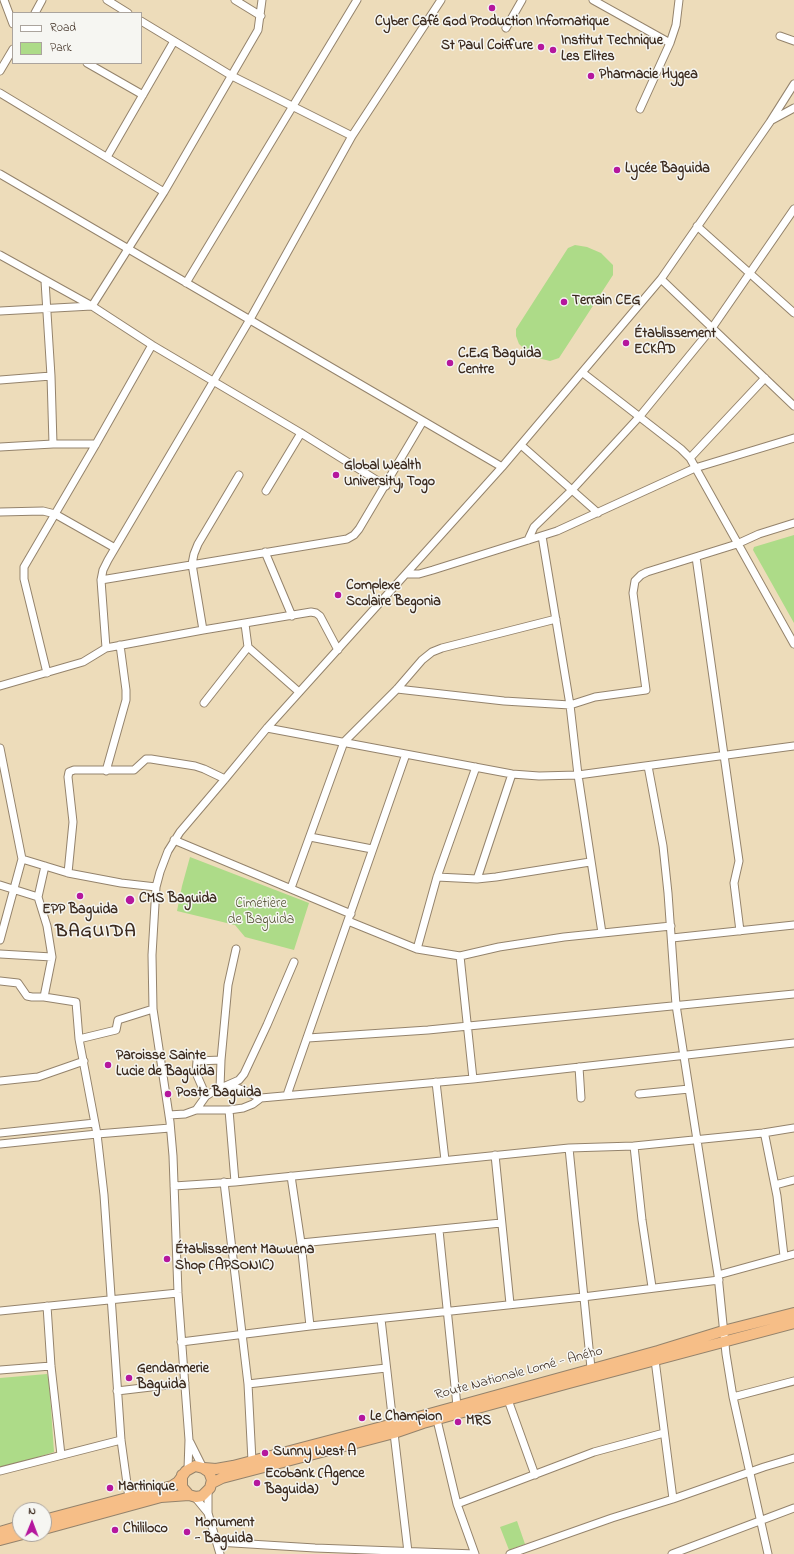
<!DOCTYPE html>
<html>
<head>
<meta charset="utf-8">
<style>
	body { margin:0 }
	#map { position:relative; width:794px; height:1554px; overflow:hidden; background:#eddcba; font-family:"Indie Flower",sans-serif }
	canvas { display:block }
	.legend { position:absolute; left:12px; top:12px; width:130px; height:52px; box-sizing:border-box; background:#f6f6f2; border:1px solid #aba49d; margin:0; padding:5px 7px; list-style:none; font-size:12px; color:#3b2a1e }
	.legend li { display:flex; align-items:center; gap:8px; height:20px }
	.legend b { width:20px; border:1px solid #aba49d }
	.north { position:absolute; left:12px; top:1502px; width:40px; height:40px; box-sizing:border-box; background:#f6f6f2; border:1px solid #aba49d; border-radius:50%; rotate:1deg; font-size:11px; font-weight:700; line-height:16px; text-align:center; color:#3b2a1e }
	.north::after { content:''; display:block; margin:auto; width:14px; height:18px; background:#b5179e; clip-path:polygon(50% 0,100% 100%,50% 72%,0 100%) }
</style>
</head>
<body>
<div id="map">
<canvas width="794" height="1554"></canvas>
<ul class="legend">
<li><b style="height:5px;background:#fff"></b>Road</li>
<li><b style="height:11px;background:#addb88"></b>Park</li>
</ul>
<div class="north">N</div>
</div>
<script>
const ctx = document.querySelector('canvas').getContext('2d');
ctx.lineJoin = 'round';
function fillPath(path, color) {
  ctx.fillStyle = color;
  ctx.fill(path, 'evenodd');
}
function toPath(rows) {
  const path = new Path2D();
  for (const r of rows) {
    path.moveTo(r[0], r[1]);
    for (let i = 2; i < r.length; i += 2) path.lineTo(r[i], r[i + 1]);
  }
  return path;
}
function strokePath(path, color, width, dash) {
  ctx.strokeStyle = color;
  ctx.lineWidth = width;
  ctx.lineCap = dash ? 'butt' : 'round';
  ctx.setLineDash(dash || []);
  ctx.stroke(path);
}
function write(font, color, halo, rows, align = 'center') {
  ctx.font = font + ' "Indie Flower",sans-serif';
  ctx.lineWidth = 3;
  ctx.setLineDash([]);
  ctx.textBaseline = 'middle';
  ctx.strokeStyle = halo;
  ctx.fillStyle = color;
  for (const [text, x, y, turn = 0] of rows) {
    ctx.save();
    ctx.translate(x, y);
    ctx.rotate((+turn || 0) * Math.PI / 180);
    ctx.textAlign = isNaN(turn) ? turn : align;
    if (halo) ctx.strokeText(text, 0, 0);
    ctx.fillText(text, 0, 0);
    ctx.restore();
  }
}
const green = toPath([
	[575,245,587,247,601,253,613,265,613,275,559,358,550,361,538,358,530,354,519,344,516,336,516,329,568,248],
	[794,535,794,623,753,550,754,547],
	[190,857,309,903,294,950,245,937,235,925,177,911,182,886],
	[47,1374,49,1380,54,1452,0,1469,0,1378],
	[517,1521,525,1544,509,1550,500,1527]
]);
const minor = toPath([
	[4,0,13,24],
	[107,0,128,13],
	[235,0,261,16],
	[593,0,670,43],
	[35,13,42,0],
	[141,21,232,76,352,136],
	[506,28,522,0],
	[780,36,794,41],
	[87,63,143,95],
	[0,71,13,49],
	[0,93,164,192],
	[640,109,670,43,676,25,679,0],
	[772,120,794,108],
	[107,157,174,41],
	[0,174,502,467],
	[697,226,794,313],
	[0,255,92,306,152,345,301,433,386,486],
	[661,279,794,406],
	[45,281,51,376,53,444],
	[186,283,357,0],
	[0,311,92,306,164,192,258,30,262,0],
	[583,373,681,449,690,458,794,644],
	[0,380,51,376],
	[521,445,598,513],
	[0,447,53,444,96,444],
	[690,458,765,378],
	[266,491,301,433],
	[0,512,43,511,55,514,115,548],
	[542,536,570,705,578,775,602,933],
	[528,540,534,527,572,490,640,416,712,328,794,209],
	[265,552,292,616],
	[696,557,739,861,734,883,740,931],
	[407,574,419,574,433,570,557,531,695,468,794,438],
	[101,580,347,539,354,535,359,529,423,421],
	[203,630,192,564,194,554,198,544,239,475],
	[248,647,299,692],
	[106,648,101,580,103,570,108,560,249,321,352,136,441,0],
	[47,673,24,579,24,567,96,444,152,345],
	[0,686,83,662,106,648,203,630,311,612,316,613,320,616,338,650],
	[397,689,504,701,570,705,595,697,646,690,633,593,635,581,641,575,647,572,737,544,759,534,794,523],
	[204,703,248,647,245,624],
	[267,728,512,774,539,776,578,775,794,746],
	[0,748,22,859,0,940],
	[648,766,663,846,668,893,676,1005,718,1275,726,1354,733,1397,768,1554],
	[106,771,126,700,126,690,120,645],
	[310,837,372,849],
	[174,840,351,914],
	[22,859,68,873,121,883,156,887],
	[68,873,73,822,68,777,69,772,74,770,134,770,146,759,151,759,195,766,204,769,225,779],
	[437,877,477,879,496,877,590,862],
	[477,879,512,774],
	[0,885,38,897],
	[291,888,344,742,397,689,422,660,432,652,442,648,556,619],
	[348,921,417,949,460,956,499,947,564,937,671,926],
	[672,938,794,925],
	[417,949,437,877,476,767],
	[0,954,52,957],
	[460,956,473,1079],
	[0,981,18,983,27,996,32,997,44,997,76,1002,79,1039,97,1134,104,1195,121,1440,129,1498],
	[44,997,52,957,47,926,38,897,45,866],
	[308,1038,428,1030,794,994],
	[79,1039,116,1030,118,1020,153,1009],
	[579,1067,581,1098],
	[0,1081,38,1077,84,1061],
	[436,1082,445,1160],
	[224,1087,235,1087,261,1098,473,1079,794,1043],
	[220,1088,221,1060,228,985,236,949],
	[639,1094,689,1089],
	[287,1095,406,754],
	[206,1096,196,1073,197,1061,221,1060],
	[196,1110,206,1096,214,1091,239,1080,244,1074,267,1025,294,962],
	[229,1110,235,1182],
	[169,1115,185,1114,196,1110,229,1110,243,1108,253,1104,261,1098],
	[0,1133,95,1123],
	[763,1133,765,1136,777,1196,784,1256],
	[0,1144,97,1134,170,1128],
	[634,1146,642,1220,652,1287],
	[569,1148,591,1368],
	[495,1155,510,1304],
	[291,1176,301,1243,310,1326],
	[224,1182,248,1384,252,1461],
	[775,1185,794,1180],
	[174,1186,235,1182,569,1148,634,1146,763,1133,794,1128],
	[439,1230,457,1406],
	[301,1243,501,1223],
	[718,1275,794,1254],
	[47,1306,51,1366,61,1455],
	[0,1311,178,1293],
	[381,1319,393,1424],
	[181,1342,310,1326,583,1297,719,1280],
	[655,1360,673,1499],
	[0,1370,51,1366],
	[248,1384,386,1368],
	[117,1391,185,1383],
	[733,1397,794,1381],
	[508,1400,535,1475],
	[437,1420,457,1504,475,1554],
	[394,1433,408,1552],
	[190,1442,203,1468],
	[188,1469,189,1440,178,1293,173,1156,170,1122,153,1009,152,955,156,887,160,872,168,851,180,832,225,779,267,728,502,467,661,279,770,122,794,84],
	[0,1471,121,1440],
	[208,1491,208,1513,220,1554],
	[194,1496,208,1513],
	[457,1504,594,1452,664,1433],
	[217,1542,315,1548,475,1554],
	[510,1554,612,1518,673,1499,764,1467,794,1458],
	[672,1554,794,1508]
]);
const highway = toPath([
	[204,1468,216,1469,233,1466,393,1424,658,1351,723,1331,794,1313],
	[212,1483,222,1478,394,1433,423,1423,569,1383,794,1323],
	[44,1520,172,1486,178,1482,186,1471,195,1466,203,1468,209,1472,212,1480,210,1488,202,1496,196,1497,189,1495,182,1487,182,1475],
	[44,1529,161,1497,189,1495],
	[0,1532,20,1526],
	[0,1540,23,1534]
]);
const markers = [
	[492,8,4,"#b5179e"],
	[541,47,4,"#b5179e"],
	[553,50,4,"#b5179e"],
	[591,76,4,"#b5179e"],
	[617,170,4,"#b5179e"],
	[564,302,4,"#b5179e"],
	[626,343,4,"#b5179e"],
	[450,363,4,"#b5179e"],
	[336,475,4,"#b5179e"],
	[338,595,4,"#b5179e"],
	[80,896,4,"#b5179e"],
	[130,900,5,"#b5179e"],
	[108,1065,4,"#b5179e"],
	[168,1094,4,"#b5179e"],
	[167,1259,4,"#b5179e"],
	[129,1378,4,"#b5179e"],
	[362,1418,4,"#b5179e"],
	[458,1422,4,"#b5179e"],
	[265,1453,4,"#b5179e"],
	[257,1483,4,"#b5179e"],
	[110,1488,4,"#b5179e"],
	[115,1530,4,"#b5179e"],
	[187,1532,4,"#b5179e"]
];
const poiNames = [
	["Cyber Café God Production Informatique",492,23,"center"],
	["Institut Technique",561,42],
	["Les Elites",561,58],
	["St Paul Coiffure",533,47,"right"],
	["Pharmacie Hygea",599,76],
	["Lycée Baguida",625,170],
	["Terrain CEG",572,302],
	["Établissement",634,335],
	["ECKAD",634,351],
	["C.E.G Baguida",458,355],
	["Centre",458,371],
	["Global Wealth",344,467],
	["University, Togo",344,483],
	["Complexe",346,587],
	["Scolaire Begonia",346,603],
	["CMS Baguida",139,900],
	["EPP Baguida",80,911,"center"],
	["Paroisse Sainte",116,1057],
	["Lucie de Baguida",116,1073],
	["Poste Baguida",176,1094],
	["Établissement Mawuena",175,1251],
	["Shop (APSONIC)",175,1267],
	["Gendarmerie",137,1370],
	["Baguida",137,1386],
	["Le Champion",370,1418],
	["MRS",466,1422],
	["Sunny West A",273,1453],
	["Ecobank (Agence",265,1475],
	["Baguida)",265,1491],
	["Martinique",118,1488],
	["Monument",195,1524],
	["- Baguida",195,1540],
	["Chililoco",123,1530]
];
const parkNames = [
	["Cimétière",261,905],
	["de Baguida",261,921]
];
const streetNames = [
	["Route Nationale Lomé - Aného",519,1374,-15]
];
const districtNames = [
	["BAGUIDA",96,933]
];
fillPath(green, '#addb88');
strokePath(minor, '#94836c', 9);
strokePath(highway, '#94836c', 12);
strokePath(minor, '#fff', 7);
strokePath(highway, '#f6be87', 10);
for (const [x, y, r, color] of markers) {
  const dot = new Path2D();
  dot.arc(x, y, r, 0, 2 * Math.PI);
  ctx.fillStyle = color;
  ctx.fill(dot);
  strokePath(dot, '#f6f6f2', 1.5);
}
write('bold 14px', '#3b2a1e', '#f6f6f2', poiNames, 'left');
write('14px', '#585638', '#f6f6f2', parkNames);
write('14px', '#3b2a1e', '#f6f6f2', streetNames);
ctx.letterSpacing = '1px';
write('bold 18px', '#3b2a1e', '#f6f6f2', districtNames);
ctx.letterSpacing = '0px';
</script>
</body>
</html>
